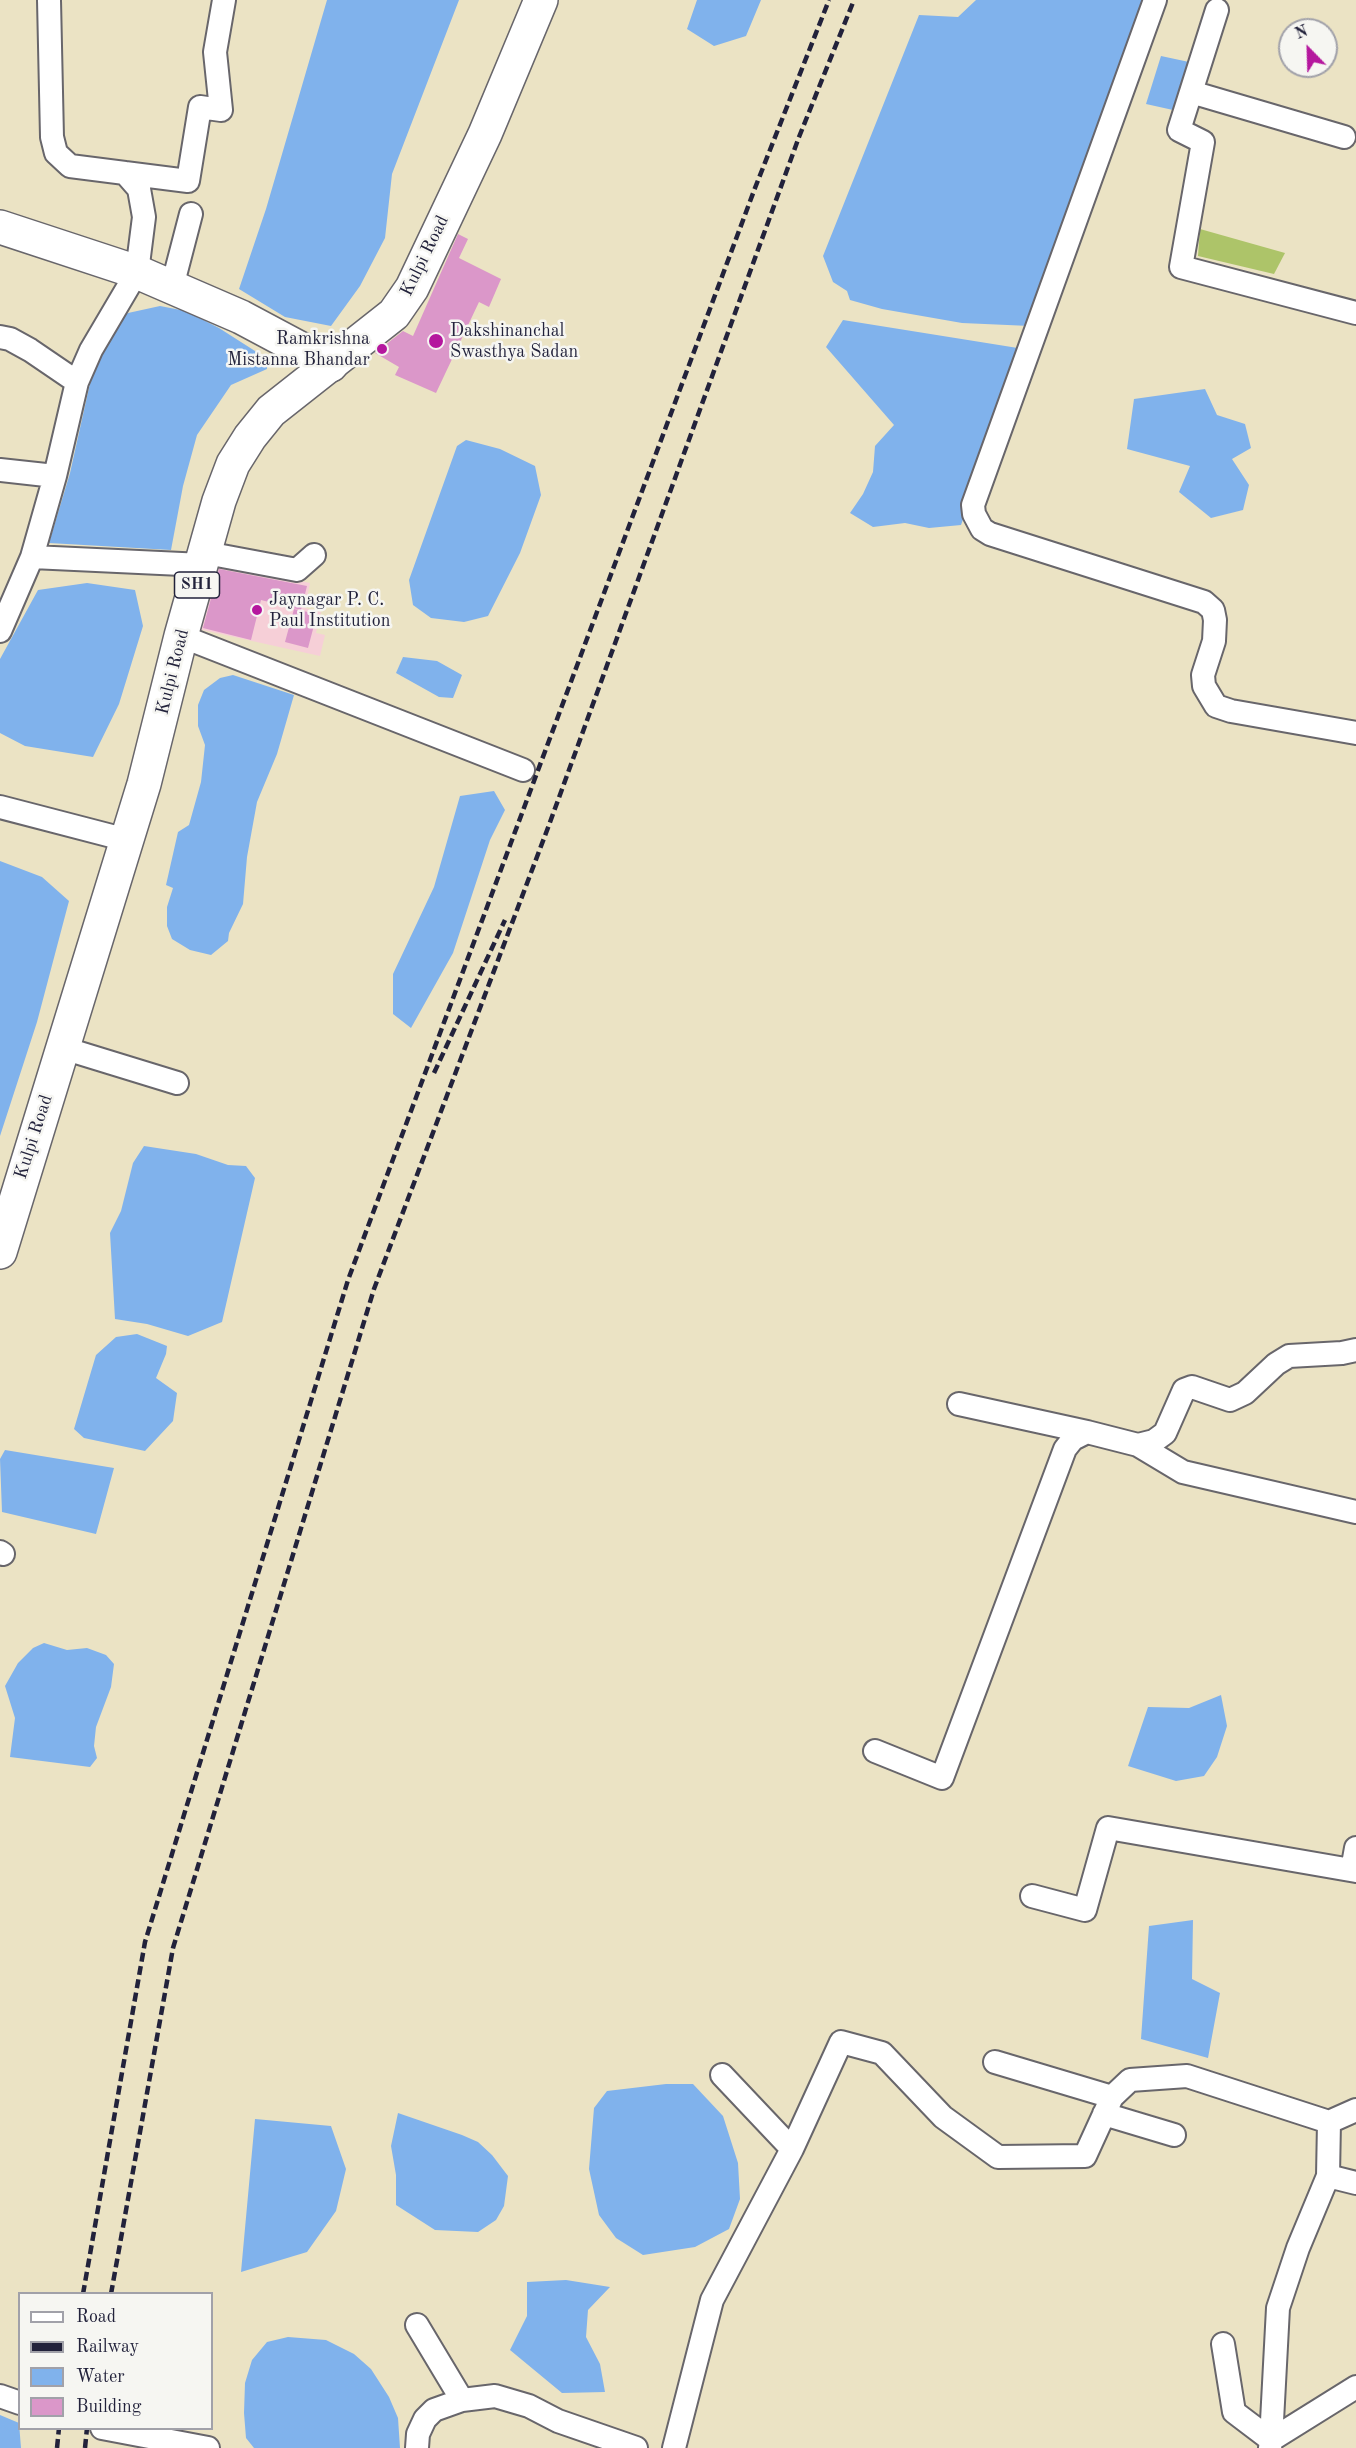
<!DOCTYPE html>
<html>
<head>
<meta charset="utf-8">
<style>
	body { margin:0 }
	#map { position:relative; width:1356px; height:2448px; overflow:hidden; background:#ebe3c4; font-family:"Old Standard TT",serif }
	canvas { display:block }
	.legend { position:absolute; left:18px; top:2292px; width:195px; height:138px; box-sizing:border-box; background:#f6f6f2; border:2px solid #a1a1a9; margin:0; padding:8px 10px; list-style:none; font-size:18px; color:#22223b }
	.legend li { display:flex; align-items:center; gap:12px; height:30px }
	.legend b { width:30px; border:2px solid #a1a1a9 }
	.north { position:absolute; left:1278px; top:18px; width:60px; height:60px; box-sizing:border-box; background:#f6f6f2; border:2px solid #a1a1a9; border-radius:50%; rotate:337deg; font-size:16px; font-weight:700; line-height:24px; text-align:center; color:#22223b }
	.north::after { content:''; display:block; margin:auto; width:21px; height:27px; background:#b5179e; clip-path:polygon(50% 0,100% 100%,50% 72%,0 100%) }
</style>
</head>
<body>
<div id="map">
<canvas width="1356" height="2448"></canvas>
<ul class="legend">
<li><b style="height:8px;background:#fff"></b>Road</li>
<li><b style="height:8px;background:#22223b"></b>Railway</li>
<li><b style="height:16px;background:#80b2ec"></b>Water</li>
<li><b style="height:16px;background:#db97c9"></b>Building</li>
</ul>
<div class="north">N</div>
</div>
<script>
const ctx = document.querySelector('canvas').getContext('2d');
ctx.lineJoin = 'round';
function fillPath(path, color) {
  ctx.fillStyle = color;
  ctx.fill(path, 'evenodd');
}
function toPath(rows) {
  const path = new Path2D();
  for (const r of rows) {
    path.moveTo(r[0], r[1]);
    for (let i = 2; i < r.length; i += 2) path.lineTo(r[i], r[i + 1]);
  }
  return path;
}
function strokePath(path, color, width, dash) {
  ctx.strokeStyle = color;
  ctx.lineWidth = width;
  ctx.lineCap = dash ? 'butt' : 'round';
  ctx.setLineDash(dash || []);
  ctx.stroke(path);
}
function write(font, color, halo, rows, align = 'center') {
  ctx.font = font + ' "Old Standard TT",serif';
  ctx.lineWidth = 5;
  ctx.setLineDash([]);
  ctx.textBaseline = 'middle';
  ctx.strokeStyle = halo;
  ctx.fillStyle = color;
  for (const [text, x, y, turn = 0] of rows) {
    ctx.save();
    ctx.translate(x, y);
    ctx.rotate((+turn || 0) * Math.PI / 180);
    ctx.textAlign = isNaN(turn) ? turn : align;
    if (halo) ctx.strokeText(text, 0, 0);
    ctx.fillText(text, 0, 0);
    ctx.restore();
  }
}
const built = toPath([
	[213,562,310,583,305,608,321,612,316,633,325,635,320,656,198,629]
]);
const green = toPath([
	[1200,229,1285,253,1274,274,1198,256]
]);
const water = toPath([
	[327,0,459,0,392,174,385,238,360,286,331,326,285,317,239,289,266,209],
	[697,0,761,0,746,36,714,46,687,29],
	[976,0,1149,0,1030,326,962,323,882,309,850,300,847,291,833,282,823,256,919,15,958,17],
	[1161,56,1189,62,1173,110,1146,104],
	[160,306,186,311,219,328,266,358,267,369,231,385,197,435,183,486,171,550,49,543,70,473,97,352,114,322,128,313],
	[843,320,1024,349,961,525,929,528,905,523,873,527,850,513,863,494,873,472,875,446,894,425,826,347],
	[1205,389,1217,415,1245,424,1251,448,1232,459,1249,485,1243,510,1211,518,1179,492,1190,466,1127,449,1134,399],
	[466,440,500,449,535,466,541,495,520,553,488,616,464,622,431,618,413,605,409,580,457,446],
	[87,583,135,590,143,626,119,704,93,757,25,746,0,733,0,659,38,590],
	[403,657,437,661,462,675,453,698,439,697,396,673],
	[233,675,294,695,277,754,257,802,247,857,243,904,229,933,228,941,211,955,190,950,172,939,167,926,167,907,173,888,166,885,178,832,189,825,201,782,205,745,198,726,198,705,204,690,220,678],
	[494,791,505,810,490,840,453,953,411,1028,393,1014,393,974,434,887,460,796],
	[0,861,42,877,69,901,37,1022,0,1136],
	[144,1146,196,1154,228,1165,246,1166,255,1178,222,1322,188,1336,147,1324,115,1319,110,1233,121,1211,133,1163],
	[137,1334,167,1346,166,1354,156,1378,177,1393,173,1421,145,1451,84,1438,74,1429,96,1355,116,1337],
	[5,1450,114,1468,96,1534,2,1512,0,1459],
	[44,1643,67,1650,87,1648,106,1655,114,1664,111,1687,96,1727,94,1746,97,1758,90,1767,10,1757,15,1718,5,1686,18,1663,33,1648],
	[1221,1695,1227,1726,1217,1757,1204,1776,1176,1781,1128,1766,1148,1707,1189,1708],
	[1193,1920,1192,1979,1220,1993,1208,2058,1141,2039,1149,1926],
	[666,2084,693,2084,723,2116,738,2163,740,2199,729,2229,695,2247,643,2255,616,2238,599,2215,589,2169,594,2108,607,2091],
	[398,2113,462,2135,478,2142,492,2155,508,2176,504,2206,496,2220,478,2232,435,2230,396,2205,396,2175,391,2146],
	[255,2119,331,2126,346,2169,336,2211,307,2252,241,2272],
	[566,2280,610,2287,588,2310,586,2337,600,2364,605,2392,562,2393,510,2350,527,2316,527,2282],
	[288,2337,326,2340,354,2354,371,2369,389,2397,398,2418,400,2448,254,2448,246,2438,244,2413,245,2383,252,2360,267,2342],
	[0,2415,19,2423,21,2448,0,2448]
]);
const building = toPath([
	[458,234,468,239,459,258,501,279,489,307,479,302,436,393,395,375,399,367,375,353,403,331,413,336],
	[219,569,307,586,301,610,261,600,251,640,203,628],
	[294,609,317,614,308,648,285,642]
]);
const street = toPath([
	[1155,0,973,505,974,514,982,529,990,534,1204,602,1213,610,1215,620,1214,641,1203,675,1204,686,1216,706,1231,711,1356,733],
	[1191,92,1217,10],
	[1344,137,1191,92,1179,130,1203,142,1181,267,1356,313],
	[125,173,188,181,200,107,221,110,215,52,224,0],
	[172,287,191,214],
	[0,337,10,339,30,350,77,382],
	[0,470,55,476],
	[206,553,297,570,314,555],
	[32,557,203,565],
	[0,631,32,557,55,476,77,382,91,350,137,272,144,217,139,189,125,173,70,166,56,153,52,137,49,0],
	[181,636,523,770],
	[0,807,127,840],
	[63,1048,177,1083],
	[959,1404,1087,1432],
	[1138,1445,1183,1472,1356,1512],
	[0,1552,3,1554],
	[875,1751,942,1778,1065,1449,1073,1439,1087,1432,1138,1445,1154,1441,1165,1433,1184,1390,1192,1387,1230,1400,1245,1393,1276,1364,1289,1356,1342,1353,1356,1350],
	[1352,1870,1356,1848],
	[1032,1896,1085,1910,1108,1828,1356,1871],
	[722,2075,792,2149],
	[1112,2097,1130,2080,1187,2076,1329,2122,1356,2110],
	[1104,2114,1174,2135],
	[1329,2122,1328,2176,1356,2183],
	[417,2325,462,2400],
	[1223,2344,1234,2412,1271,2440,1278,2308,1298,2248,1328,2176],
	[0,2396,20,2403],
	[102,2428,208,2448],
	[417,2448,418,2434,425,2419,434,2410,462,2400,495,2396,529,2406,558,2421,636,2448],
	[674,2448,712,2300,792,2149,841,2042,882,2053,943,2117,998,2157,1085,2156,1112,2097,995,2062],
	[1270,2448,1271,2440,1356,2387]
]);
const secondary = toPath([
	[0,227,137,272,241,317,331,365]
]);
const primary = toPath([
	[0,1252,144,784,181,636,219,501,233,464,250,437,271,411,394,314,412,288,485,134,541,0]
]);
const rail = toPath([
	[434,1073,505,920],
	[83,2294,145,1942,348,1280,755,188,829,0],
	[111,2294,173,1948,374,1289,549,825,799,137,854,0],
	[57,2448,59,2428],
	[85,2448,87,2428]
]);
const markers = [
	[436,341,8,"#b5179e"],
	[382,349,6,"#b5179e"],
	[257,610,6,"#b5179e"]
];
const shields = [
	[197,585,45]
];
const shieldNames = [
	["SH1",197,585]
];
const streetNames = [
	["Kulpi Road",425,256,-64],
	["Kulpi Road",173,672,-76],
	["Kulpi Road",34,1137,-72]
];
const poiNames = [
	["Dakshinanchal",450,331],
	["Swasthya Sadan",450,352],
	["Ramkrishna",370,339,"right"],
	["Mistanna Bhandar",370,360,"right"],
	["Jaynagar P. C.",269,600],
	["Paul Institution",269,621]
];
fillPath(built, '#f6cfd7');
fillPath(green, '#adc469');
fillPath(water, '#80b2ec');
fillPath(building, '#db97c9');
strokePath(street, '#68666b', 26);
strokePath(secondary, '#68666b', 36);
strokePath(primary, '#68666b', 36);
strokePath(street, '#fff', 22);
strokePath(secondary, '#fff', 33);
strokePath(primary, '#fff', 33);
strokePath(rail, '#22223b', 4.5, [9, 4.5]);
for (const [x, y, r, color] of markers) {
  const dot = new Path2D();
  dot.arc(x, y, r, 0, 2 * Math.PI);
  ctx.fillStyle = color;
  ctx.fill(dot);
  strokePath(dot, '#f6f6f2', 2);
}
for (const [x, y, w] of shields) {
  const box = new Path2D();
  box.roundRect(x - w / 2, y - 13, w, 26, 4.5);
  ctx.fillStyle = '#f6f6f2';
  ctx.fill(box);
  strokePath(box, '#22223b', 1.5);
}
write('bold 16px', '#22223b', null, shieldNames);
write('18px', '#22223b', '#f6f6f2', streetNames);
write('18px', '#22223b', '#f6f6f2', poiNames, 'left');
</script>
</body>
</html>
